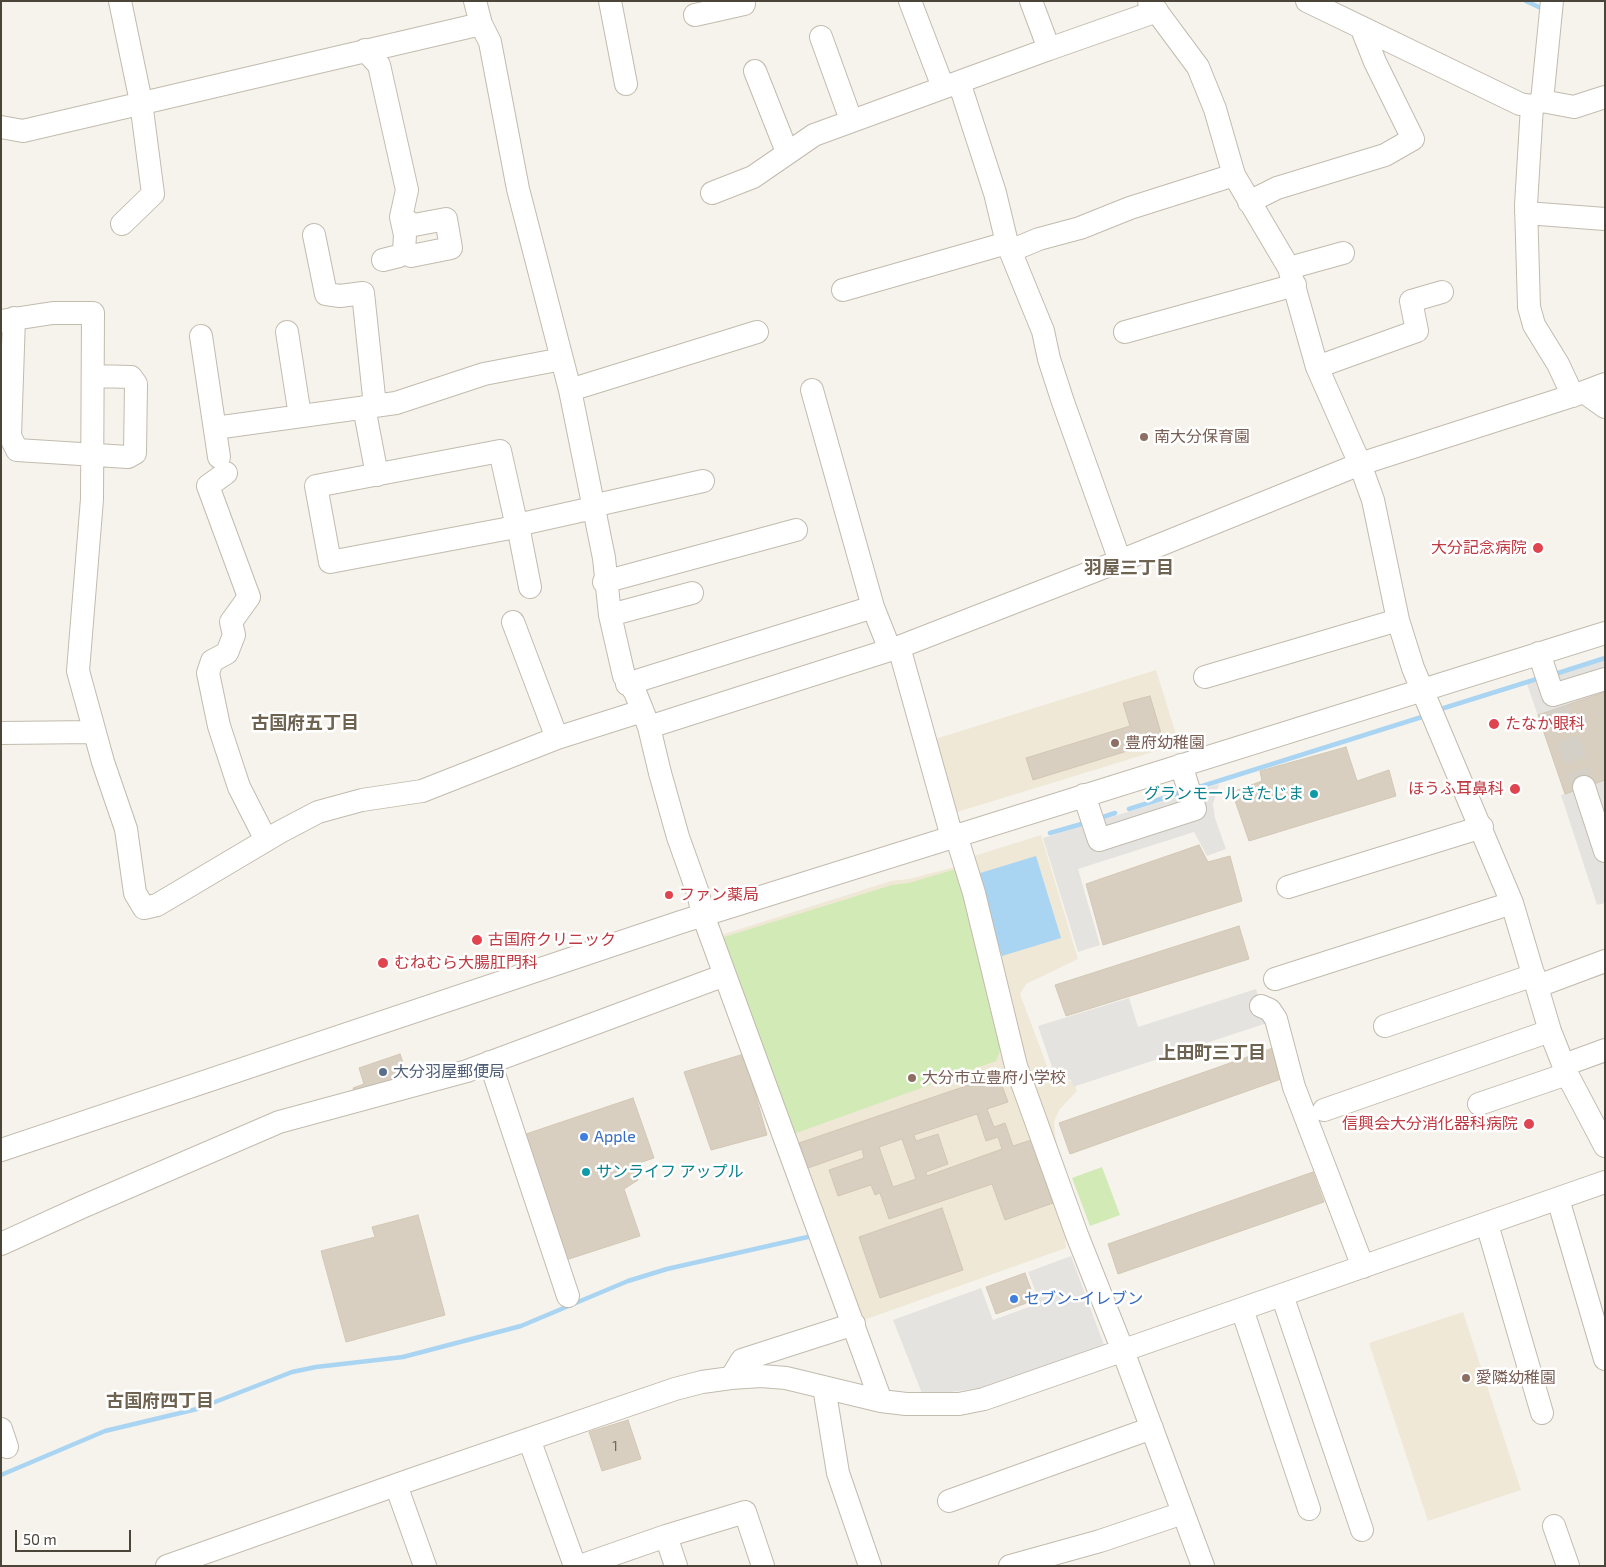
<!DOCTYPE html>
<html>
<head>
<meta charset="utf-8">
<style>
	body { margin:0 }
	#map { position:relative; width:1606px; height:1567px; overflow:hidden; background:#f6f3ec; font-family:"Exo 2",sans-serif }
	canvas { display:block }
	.frame { position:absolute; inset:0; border:2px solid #4b4439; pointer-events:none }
	.scale { position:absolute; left:15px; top:1530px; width:116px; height:22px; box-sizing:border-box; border:2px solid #4b4439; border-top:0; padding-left:6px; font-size:15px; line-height:18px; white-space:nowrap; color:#4b4439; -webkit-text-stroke:4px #fff; paint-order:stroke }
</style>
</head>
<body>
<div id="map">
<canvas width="1606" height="1567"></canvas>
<div class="frame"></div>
<div class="scale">50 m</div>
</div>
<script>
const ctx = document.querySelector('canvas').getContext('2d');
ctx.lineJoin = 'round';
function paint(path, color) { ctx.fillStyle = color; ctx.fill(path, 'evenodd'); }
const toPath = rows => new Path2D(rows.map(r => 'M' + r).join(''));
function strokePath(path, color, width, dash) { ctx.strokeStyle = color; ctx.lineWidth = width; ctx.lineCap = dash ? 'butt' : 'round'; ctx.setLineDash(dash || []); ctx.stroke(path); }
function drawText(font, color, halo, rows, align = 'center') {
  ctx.font = font + ' "Exo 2","Noto Sans JP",sans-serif'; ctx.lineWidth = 5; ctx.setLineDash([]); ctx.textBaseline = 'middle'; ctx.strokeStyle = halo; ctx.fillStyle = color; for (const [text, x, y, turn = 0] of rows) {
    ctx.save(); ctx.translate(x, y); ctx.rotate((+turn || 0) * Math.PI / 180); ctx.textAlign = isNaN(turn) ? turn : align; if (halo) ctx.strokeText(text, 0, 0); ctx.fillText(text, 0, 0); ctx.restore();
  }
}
const education = toPath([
	[1156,670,1179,744,954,813,932,740],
	[1041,835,1078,959,1026,984,1020,994,1047,1066,1053,1075,1062,1080,1074,1082,1077,1091,1059,1110,1054,1122,1055,1134,1058,1150,1088,1231,1065,1240,1066,1248,861,1321,824,1213,803,1184,718,936,891,881,909,879,959,866,971,857],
	[1463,1312,1521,1490,1428,1521,1369,1343]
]);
const green = toPath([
	[956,869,1004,1041,996,1061,788,1136,721,938,892,885,909,883],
	[1102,1167,1120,1215,1090,1226,1072,1178]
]);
const parking = toPath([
	[1605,659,1605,692,1574,703,1601,781,1605,780,1605,903,1597,905,1561,795,1565,794,1527,684],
	[1219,784,1213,804,1215,818,1226,849,1207,856,1194,832,1078,869,1100,945,1078,952,1043,838],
	[1256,989,1267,1023,1073,1087,1071,1080,1054,1073,1038,1026,1129,998,1138,1027],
	[1071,1256,1104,1345,986,1387,923,1396,893,1320,981,1288,993,1320,1040,1303,1028,1272]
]);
const water = toPath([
	[1036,856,1061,938,1002,956,977,874]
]);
const stream = toPath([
	[1526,1,1545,10],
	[1555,674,1605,658],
	[1444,708,1540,678],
	[1196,788,1425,716],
	[1129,809,1183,792],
	[1100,818,1115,813],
	[1050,833,1085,823],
	[1,1475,105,1431,197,1409,292,1372,316,1367,403,1357,521,1326,628,1281,667,1269,812,1236]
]);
const building = toPath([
	[1605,692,1605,780,1565,794,1538,715,1605,692],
	[1150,696,1163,740,1033,780,1026,758,1130,726,1123,703,1150,696],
	[1346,747,1357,781,1389,770,1396,796,1249,841,1232,792,1262,781,1260,771,1346,747],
	[1199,845,1208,862,1230,856,1242,901,1103,945,1086,884,1199,845],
	[1239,926,1249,959,1066,1016,1055,985,1239,926],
	[1273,1048,1284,1078,1070,1154,1059,1123,1273,1048],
	[400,1054,409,1080,356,1097,353,1088,364,1084,359,1068,400,1054],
	[744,1054,767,1135,711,1150,684,1072,744,1054],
	[998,1075,1008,1102,987,1109,994,1127,1005,1123,1013,1146,1031,1140,1053,1203,1005,1220,992,1184,889,1219,880,1193,875,1195,871,1185,838,1196,829,1170,864,1158,862,1149,808,1168,799,1143,998,1075],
	[977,1114,986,1141,998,1137,1002,1149,927,1176,926,1172,948,1164,938,1134,916,1141,914,1135,977,1114],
	[902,1139,916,1179,893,1187,879,1147,902,1139],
	[633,1098,654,1158,633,1165,638,1180,624,1189,640,1236,566,1260,523,1135,633,1098],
	[1313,1172,1324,1202,1118,1274,1108,1244,1313,1172],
	[942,1208,963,1270,880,1298,859,1237,942,1208],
	[418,1215,445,1315,346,1342,321,1251,375,1237,372,1227,418,1215],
	[1025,1273,1035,1300,996,1314,986,1287,1025,1273],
	[628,1420,641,1459,602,1471,589,1432,628,1420]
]);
const minorTunnel = toPath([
	[1558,708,1584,787]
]);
const minor = toPath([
	[120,1,141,102,153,194,122,224],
	[475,1,481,24,490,42,518,189,570,390,604,558,610,615,624,676,635,692,649,727,660,773,678,837,698,893,703,915,881,1401],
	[610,1,626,84],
	[910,1,943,87],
	[1031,1,1049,49,1157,11],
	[1149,1,1198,67,1215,109,1234,175,1289,268,1317,367,1360,464,1373,500,1398,620,1413,668,1512,903,1550,1031,1567,1074,1605,1146],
	[1307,1,1520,104,1532,106,1542,101,1552,1],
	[695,15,744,4],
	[821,37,851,120],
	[365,50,379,65,407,190,401,217,405,235,404,251,411,256,451,248,446,219,414,225,401,217],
	[755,71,787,152],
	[959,82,995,193,1007,243,1043,331,1049,359,1063,402,1120,561],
	[1542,101,1574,107,1605,97],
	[1532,106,1526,205,1529,307,1534,325,1558,364,1573,396],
	[1,127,23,131,481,24],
	[712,193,753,177,814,135,1049,49],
	[1249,202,1277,188,1385,155,1413,139,1375,62,1362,29],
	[1526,213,1605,219],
	[314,235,326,294,340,296,363,293,375,406],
	[1010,251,1039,239,1080,228,1130,208,1234,175],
	[383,260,399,256,404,251],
	[1289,268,1343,253],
	[843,290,1007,243],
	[14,318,10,436,17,450,128,457,135,453,136,384,131,377,94,376],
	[1,321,53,313,93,313,92,499,78,671,103,762,126,829,135,893,144,908,157,905,280,832,318,812,362,800,422,791,557,738,642,711],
	[287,332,300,416],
	[1125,332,1295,285],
	[201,336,219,457],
	[1317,367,1417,331,1411,301,1442,292],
	[570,390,757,332],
	[812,390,873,607,890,650],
	[1584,392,1605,384],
	[364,407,377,475],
	[215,428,396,403,484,374,562,359],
	[226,473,208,486,249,597,231,622,234,635,227,653,212,661,208,673,219,726,239,787,266,840],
	[592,506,703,481],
	[604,582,796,530],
	[530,587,520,536,517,525,515,518,500,451,316,486,330,562,505,529,517,525,593,508],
	[610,615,692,593],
	[513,622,557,738],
	[899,647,952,837],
	[1539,653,1553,695,1605,679],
	[1205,677,1398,620],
	[627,684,873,607],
	[649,727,899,647,1120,561,1360,464,1584,392,1605,407],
	[1,733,94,732],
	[1584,787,1605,851],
	[1084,795,1099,840,1195,809,1181,765],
	[956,835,974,893,1016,1066,1077,1235,1123,1351,1203,1566],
	[1288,887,1482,827],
	[1275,979,1512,903],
	[1538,986,1605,961],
	[1261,1006,1270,1010,1276,1019,1294,1087,1363,1267],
	[1385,1026,1534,975],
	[490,1062,568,1296],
	[1564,1065,1605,1050],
	[1479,1104,1567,1074],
	[1324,1110,1550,1031],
	[1,1150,681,922,1605,633],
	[1558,1199,1605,1359],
	[1487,1224,1542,1413],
	[1,1244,82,1207,279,1122,467,1071,725,975],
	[1282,1295,1362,1530],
	[1242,1309,1309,1509],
	[731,1378,742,1360,854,1324],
	[824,1387,838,1473,870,1566],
	[1,1429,7,1447],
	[529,1439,575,1566],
	[396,1485,425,1566],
	[949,1501,1152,1428],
	[1554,1526,1568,1566],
	[666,1536,745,1512,763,1566],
	[167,1566,410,1480,675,1389,702,1382,731,1378,761,1376,786,1378,881,1401,906,1404,959,1404,984,1399,1605,1182],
	[580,1566,666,1536,676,1566],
	[1010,1566,1100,1541,1183,1513]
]);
const markers = [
	[1144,437,5,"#8d6e63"],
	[1538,548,6,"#e0444e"],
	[1494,724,6,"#e0444e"],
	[1115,743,5,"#8d6e63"],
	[1515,789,6,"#e0444e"],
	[1314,794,5,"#0f9aa8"],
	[669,895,5,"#e0444e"],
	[477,940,6,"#e0444e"],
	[383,963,6,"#e0444e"],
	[383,1072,5,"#5c6f8a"],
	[912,1078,5,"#8d6e63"],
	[1529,1124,6,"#e0444e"],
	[584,1137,5,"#3f7fe0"],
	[586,1172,5,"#0f9aa8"],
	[1014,1299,5,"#3f7fe0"],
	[1466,1378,5,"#8d6e63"]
];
const numberNames = [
	["1",615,1446]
];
const educationNames = [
	["南大分保育園",1154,437],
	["豊府幼稚園",1125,743],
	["大分市立豊府小学校",922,1078],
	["愛隣幼稚園",1476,1378]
];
const healthNames = [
	["大分記念病院",1527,548,"right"],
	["たなか眼科",1505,724],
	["ほうふ耳鼻科",1504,789,"right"],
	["ファン薬局",679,895],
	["古国府クリニック",488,940],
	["むねむら大腸肛門科",394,963],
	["信興会大分消化器科病院",1518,1124,"right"]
];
const cultureNames = [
	["グランモールきたじま",1304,794],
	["サンライフ アップル",596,1172,"left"]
];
const serviceNames = [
	["大分羽屋郵便局",393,1072]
];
const shopNames = [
	["Apple",594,1137],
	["セブン-イレブン",1024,1299]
];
const neighbourhoodNames = [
	["羽屋三丁目",1129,568],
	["古国府五丁目",305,723],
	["上田町三丁目",1212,1053],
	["古国府四丁目",160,1401]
];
paint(education, '#efe8d6');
paint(green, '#d2eab5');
paint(parking, '#e5e3e0');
paint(water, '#a9d4f2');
strokePath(stream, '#a9d4f2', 4.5);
paint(building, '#d8cfc1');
strokePath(building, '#d3c7b4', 1);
strokePath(minorTunnel, '#d4d0c8', 22, [22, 11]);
strokePath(minor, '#c2bbae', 24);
strokePath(minor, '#fff', 22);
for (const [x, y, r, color] of markers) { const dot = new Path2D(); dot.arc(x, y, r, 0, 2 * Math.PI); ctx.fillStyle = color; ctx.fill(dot); strokePath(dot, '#fff', 2); }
drawText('14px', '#6e675b', null, numberNames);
drawText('16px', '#785e54', '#fff', educationNames, 'left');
drawText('16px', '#be3a42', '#fff', healthNames, 'left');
drawText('16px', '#0d838f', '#fff', cultureNames, 'right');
drawText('16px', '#4e5e75', '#fff', serviceNames, 'left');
drawText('16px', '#366cbe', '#fff', shopNames, 'left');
drawText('bold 18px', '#6e6250', '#fff', neighbourhoodNames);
</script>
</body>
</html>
